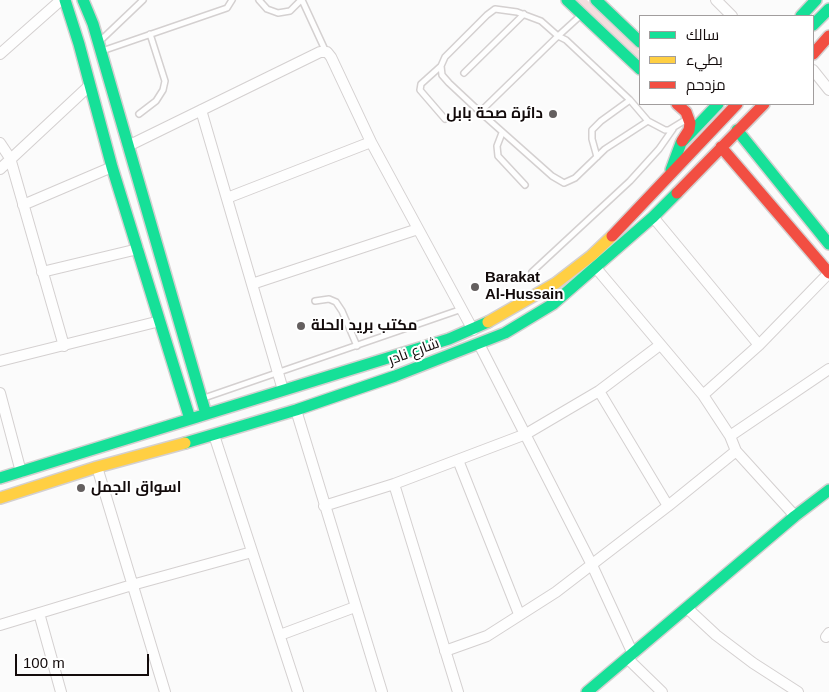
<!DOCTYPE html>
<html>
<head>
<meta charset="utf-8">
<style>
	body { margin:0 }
	#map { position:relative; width:829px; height:692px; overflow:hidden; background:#fbfbfb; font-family:Arial,Cairo,sans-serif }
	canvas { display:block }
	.legend { position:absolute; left:639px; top:15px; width:175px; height:90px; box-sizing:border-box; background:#fff; border:1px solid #a19d9d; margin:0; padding:6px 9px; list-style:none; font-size:15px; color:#130b0b }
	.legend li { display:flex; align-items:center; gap:10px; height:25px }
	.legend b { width:25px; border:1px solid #a19d9d }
	.scale { position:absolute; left:15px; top:654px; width:134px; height:22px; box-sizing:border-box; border:2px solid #130b0b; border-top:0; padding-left:6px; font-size:15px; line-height:18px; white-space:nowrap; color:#130b0b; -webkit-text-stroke:4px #fff; paint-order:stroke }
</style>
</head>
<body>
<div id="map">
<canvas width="829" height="692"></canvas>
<ul class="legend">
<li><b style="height:6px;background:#16e098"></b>سالك</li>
<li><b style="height:6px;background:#ffcf43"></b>بطيء</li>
<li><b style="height:6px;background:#f24e42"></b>مزدحم</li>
</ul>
<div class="scale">100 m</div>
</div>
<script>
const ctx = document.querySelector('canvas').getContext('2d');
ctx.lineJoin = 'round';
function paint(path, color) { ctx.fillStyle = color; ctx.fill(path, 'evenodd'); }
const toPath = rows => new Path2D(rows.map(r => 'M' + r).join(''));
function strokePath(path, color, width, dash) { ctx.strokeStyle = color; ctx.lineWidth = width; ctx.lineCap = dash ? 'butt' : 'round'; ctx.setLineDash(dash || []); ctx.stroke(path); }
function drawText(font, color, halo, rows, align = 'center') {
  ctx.font = font + ' Arial,Cairo,sans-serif'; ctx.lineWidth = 4; ctx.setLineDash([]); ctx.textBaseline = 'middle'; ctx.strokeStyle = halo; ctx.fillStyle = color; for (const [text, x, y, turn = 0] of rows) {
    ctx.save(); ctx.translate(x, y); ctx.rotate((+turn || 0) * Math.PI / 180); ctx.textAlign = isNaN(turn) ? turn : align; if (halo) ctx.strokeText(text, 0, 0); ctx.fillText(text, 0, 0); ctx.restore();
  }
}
const green = toPath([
	[573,0,587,0,640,51,640,65]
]);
const lane = toPath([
	[259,0,267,9,278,13,290,11,301,0],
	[302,0,326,52],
	[100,41,143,0],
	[102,51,227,8,232,0],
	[441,66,421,84,420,90,445,119],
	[464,73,524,14],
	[480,112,449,83,442,75,441,66,445,57,487,15,495,9,517,12,541,21,558,36,580,16],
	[139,114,156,101,163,90,165,81,150,34],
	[648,121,605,149,575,178,564,183,552,176,480,112,558,36,566,40,630,100,648,121,665,130,669,130,687,119],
	[502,133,497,146,498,156,525,185],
	[597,157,592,139,592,130,601,121,630,100],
	[532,272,630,181,659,149,673,129],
	[315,301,329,299,336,302,342,311,357,346],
	[204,398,462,309]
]);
const street = toPath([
	[716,0,732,16],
	[0,54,61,0],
	[813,70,829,90],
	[201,110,283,390],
	[0,143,10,158,64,346],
	[128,146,320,52,327,52,331,57,371,142,473,330],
	[0,169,89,86],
	[227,198,371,142],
	[23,205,112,167],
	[653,217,759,345],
	[596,268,703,395,730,436,736,451,795,516],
	[42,272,138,249],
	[252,284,418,229],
	[479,344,592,565,633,654],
	[0,361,160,321],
	[599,391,668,506],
	[0,393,21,472],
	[703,395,759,345,829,273],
	[296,410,382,692],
	[214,435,298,692],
	[730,436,829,369],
	[458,460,519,614],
	[97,467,165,692],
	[394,484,458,692],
	[324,506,394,484,526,434,599,391,660,345],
	[687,608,716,635,753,663,798,692],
	[39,613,61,692],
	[0,625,132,585,252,552],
	[280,635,355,607],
	[826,637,829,633],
	[445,651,487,636,556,592,668,506,736,451],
	[627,658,662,692]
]);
const fast = toPath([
	[65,0,79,44,112,167,190,419],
	[83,0,93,24,206,414],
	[567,0,640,69],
	[596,0,640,42],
	[801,16,816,0],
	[813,25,829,9],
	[737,130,829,244],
	[671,170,681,143,718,104],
	[185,443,296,410,395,376,505,333,553,304,653,217,677,193],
	[0,478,449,339,488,322],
	[587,692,795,516,829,490]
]);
const slow = toPath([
	[488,322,556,283,591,256,612,236],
	[0,498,97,467,185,443]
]);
const jam = toPath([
	[813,54,829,36],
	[677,104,686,112,690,123,689,130,682,141],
	[721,147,829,273],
	[677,193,764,104],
	[612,236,737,104]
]);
const markers = [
	[553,114,5,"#645f5f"],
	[475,287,5,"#645f5f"],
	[301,326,5,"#645f5f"],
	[81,488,5,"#645f5f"]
];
const poiNames = [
	["دائرة صحة بابل",543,114,"right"],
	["Barakat",485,278],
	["Al-Hussain",485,295],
	["مكتب بريد الحلة",311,326],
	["اسواق الجمل",91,488]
];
const streetNames = [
	["شارع نادر",414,352,-20]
];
paint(green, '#f4dede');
strokePath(lane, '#d4d0d0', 8);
strokePath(street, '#d4d0d0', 12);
strokePath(fast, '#d4d0d0', 14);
strokePath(slow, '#d4d0d0', 14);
strokePath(jam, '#d4d0d0', 14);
strokePath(lane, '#fefefe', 5);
strokePath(street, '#fefefe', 10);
strokePath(fast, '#16e098', 11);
strokePath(slow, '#ffcf43', 11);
strokePath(jam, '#f24e42', 11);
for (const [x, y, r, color] of markers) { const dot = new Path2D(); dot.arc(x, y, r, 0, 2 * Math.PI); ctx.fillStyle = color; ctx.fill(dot); strokePath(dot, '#fff', 2); }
drawText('bold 15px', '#130b0b', '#fff', poiNames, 'left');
drawText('15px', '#130b0b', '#fff', streetNames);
</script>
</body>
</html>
